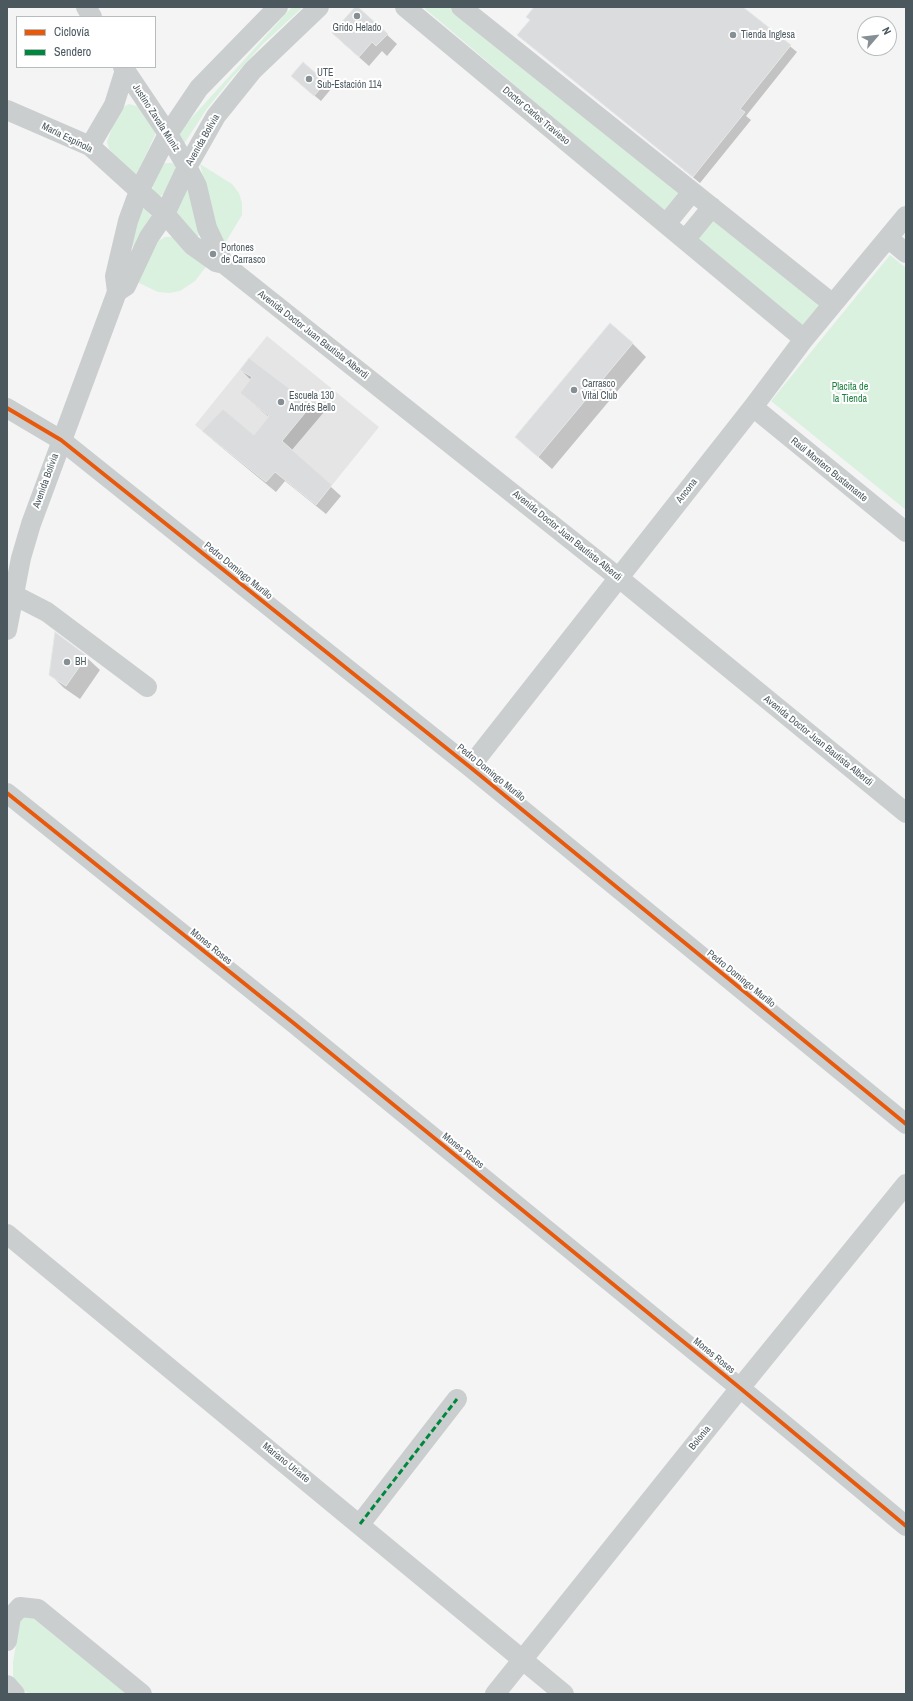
<!DOCTYPE html>
<html>
<head>
<meta charset="utf-8">
<style>
	body { margin:0 }
	#map { position:relative; width:913px; height:1701px; overflow:hidden; background:#f4f4f4; font-family:"Archivo Narrow",sans-serif }
	canvas { display:block }
	.frame { position:absolute; inset:0; border:8px solid #4b595f; pointer-events:none }
	.legend { position:absolute; left:16px; top:16px; width:140px; height:52px; box-sizing:border-box; background:#fff; border:1px solid #b7bdbf; margin:0; padding:5px 7px; list-style:none; font-size:12px; color:#4b595f }
	.legend li { display:flex; align-items:center; gap:8px; height:20px }
	.legend b { width:20px; border:1px solid #b7bdbf }
	.north { position:absolute; left:857px; top:16px; width:40px; height:40px; box-sizing:border-box; background:#fff; border:1px solid #b7bdbf; border-radius:50%; rotate:62deg; font-size:11px; font-weight:700; line-height:16px; text-align:center; color:#4b595f }
	.north::after { content:''; display:block; margin:auto; width:14px; height:18px; background:#868f93; clip-path:polygon(50% 0,100% 100%,50% 72%,0 100%) }
</style>
</head>
<body>
<div id="map">
<canvas width="913" height="1701"></canvas>
<div class="frame"></div>
<ul class="legend">
<li><b style="height:5px;background:#e8590c"></b>Ciclovía</li>
<li><b style="height:5px;background:#00873e"></b>Sendero</li>
</ul>
<div class="north">N</div>
</div>
<script>
const ctx = document.querySelector('canvas').getContext('2d');
ctx.lineJoin = 'round';
function paint(path, color) { ctx.fillStyle = color; ctx.fill(path, 'evenodd'); }
const toPath = rows => new Path2D(rows.map(r => 'M' + r).join(''));
function strokePath(path, color, width, dash) { ctx.strokeStyle = color; ctx.lineWidth = width; ctx.lineCap = dash ? 'butt' : 'round'; ctx.setLineDash(dash || []); ctx.stroke(path); }
function drawText(font, color, halo, rows, align = 'center') {
  ctx.font = font + ' "Archivo Narrow",sans-serif'; ctx.lineWidth = 4; ctx.setLineDash([]); ctx.textBaseline = 'middle'; ctx.strokeStyle = halo; ctx.fillStyle = color; for (const [text, x, y, turn = 0] of rows) {
    ctx.save(); ctx.translate(x, y); ctx.rotate((+turn || 0) * Math.PI / 180); ctx.textAlign = isNaN(turn) ? turn : align; if (halo) ctx.strokeText(text, 0, 0); ctx.fillText(text, 0, 0); ctx.restore();
  }
}
const education = toPath([
	[267,336,379,427,316,505,275,472,266,482,195,425]
]);
const green = toPath([
	[292,7,303,7,263,44,231,79,206,110,184,144,178,135,187,123],
	[423,7,450,7,683,190,668,210,662,210],
	[129,104,140,107,156,133,137,174,133,174,124,166,109,149,107,142,118,110],
	[166,163,172,163,175,165,175,171,164,194,160,196,153,191,152,185,161,165],
	[200,164,232,184,239,193,242,203,242,215,224,245,217,238],
	[185,187,190,188,199,235,197,238,173,213],
	[143,209,145,209,152,217,134,248,132,246,140,212],
	[714,215,822,302,806,324,802,326,697,239],
	[165,237,173,237,208,264,195,281,180,291,169,293,158,292,137,282,158,241],
	[890,255,906,268,906,510,771,401],
	[29,1613,134,1694,34,1694,26,1692,20,1688,13,1678,13,1662,21,1616]
]);
const shadow = toPath([
	[357,7,397,44,387,56,382,51,369,66,343,43],
	[535,7,742,7,797,52,746,116,751,120,700,183,519,35,531,20],
	[325,82,331,89,321,101,299,83],
	[632,343,646,357,552,469,516,437],
	[241,370,314,402,324,412,291,451,341,496,326,514,285,481,276,492,214,441,204,431,254,437,270,418,241,393,251,380],
	[55,634,86,657,100,670,80,699,64,688,50,674]
]);
const building = toPath([
	[355,7,358,7,388,34,376,46,372,42,359,57,332,33,355,7],
	[534,7,743,7,791,45,740,109,745,112,693,177,517,35,530,20,526,17,534,7],
	[303,62,326,82,314,96,291,76,303,62],
	[610,323,633,343,538,457,515,437,610,323],
	[249,358,298,395,302,391,314,402,282,441,332,485,316,505,275,472,266,482,202,431,223,409,254,435,269,416,240,393,252,377,240,370,249,358],
	[55,632,87,656,66,686,49,675,55,632]
]);
const minor = toPath([
	[86,7,92,17],
	[405,7,804,339],
	[461,7,833,304],
	[123,67,168,134,187,167,197,186,207,228,224,264,619,578,906,813],
	[7,110,90,146,165,214,192,245,216,262,224,264],
	[90,146,114,105,125,70],
	[666,224,692,192],
	[888,238,906,253],
	[685,240,712,207],
	[117,292,126,286,149,237,165,214,187,167,216,116,253,70,319,7],
	[753,407,906,532],
	[7,408,61,440,470,767,906,1124],
	[14,595,47,612,147,687],
	[7,630,21,558,31,524,117,292,115,276,128,221,139,191,168,134,199,88,278,7],
	[470,767,753,407,804,339,906,216],
	[7,793,296,1025,740,1388,906,1526],
	[7,1234,564,1694],
	[360,1524,457,1399],
	[7,1641,11,1617,20,1607,38,1609,142,1694],
	[7,1685,15,1694],
	[495,1694,740,1388,906,1184]
]);
const quiet = toPath([
	[360,1524,457,1399]
]);
const cycleway = toPath([
	[7,408,61,440,470,767,906,1124],
	[7,793,296,1025,740,1388,906,1526]
]);
const markers = [
	[357,16,4,"#868f93"],
	[733,35,4,"#868f93"],
	[309,79,4,"#868f93"],
	[213,254,4,"#868f93"],
	[574,390,4,"#868f93"],
	[281,402,4,"#868f93"],
	[67,662,4,"#868f93"]
];
const poiNames = [
	["Grido Helado",357,28,"center"],
	["Tienda Inglesa",741,35],
	["UTE",317,73],
	["Sub-Estación 114",317,85],
	["Portones",221,248],
	["de Carrasco",221,260],
	["Carrasco",582,384],
	["Vital Club",582,396],
	["Escuela 130",289,396],
	["Andrés Bello",289,408],
	["BH",75,662]
];
const streetNames = [
	["Doctor Carlos Travieso",536,116,40],
	["Justino Zavala Muniz",156,118,57],
	["María Espínola",67,138,26],
	["Avenida Bolivia",203,140,-60],
	["Avenida Doctor Juan Bautista Alberdi",313,335,38],
	["Raúl Montero Bustamante",829,470,39],
	["Avenida Bolivia",46,481,-70],
	["Ancona",687,491,-52],
	["Avenida Doctor Juan Bautista Alberdi",567,536,39],
	["Pedro Domingo Murillo",238,571,39],
	["Avenida Doctor Juan Bautista Alberdi",818,741,39],
	["Pedro Domingo Murillo",491,773,39],
	["Mones Roses",211,947,39],
	["Pedro Domingo Murillo",741,979,39],
	["Mones Roses",463,1151,39],
	["Mones Roses",714,1356,39],
	["Bolonia",700,1438,-51],
	["Mariano Uriarte",286,1463,39]
];
const parkNames = [
	["Placita de",850,387],
	["la Tienda",850,399]
];
paint(education, '#e6e5e5');
paint(green, '#daf1e0');
paint(shadow, '#0003');
paint(building, '#dbdcdd');
strokePath(building, '#e5e6e6', 1);
strokePath(minor, '#cbcecf', 20);
strokePath(quiet, '#00873e', 3, [6, 3]);
strokePath(cycleway, '#e8590c', 4);
for (const [x, y, r, color] of markers) { const dot = new Path2D(); dot.arc(x, y, r, 0, 2 * Math.PI); ctx.fillStyle = color; ctx.fill(dot); strokePath(dot, '#fff', 1.5); }
drawText('10px', '#4b595f', '#fff', poiNames, 'left');
drawText('10px', '#4b595f', '#fff', streetNames);
drawText('10px', '#1d8040', '#fff', parkNames);
</script>
</body>
</html>
